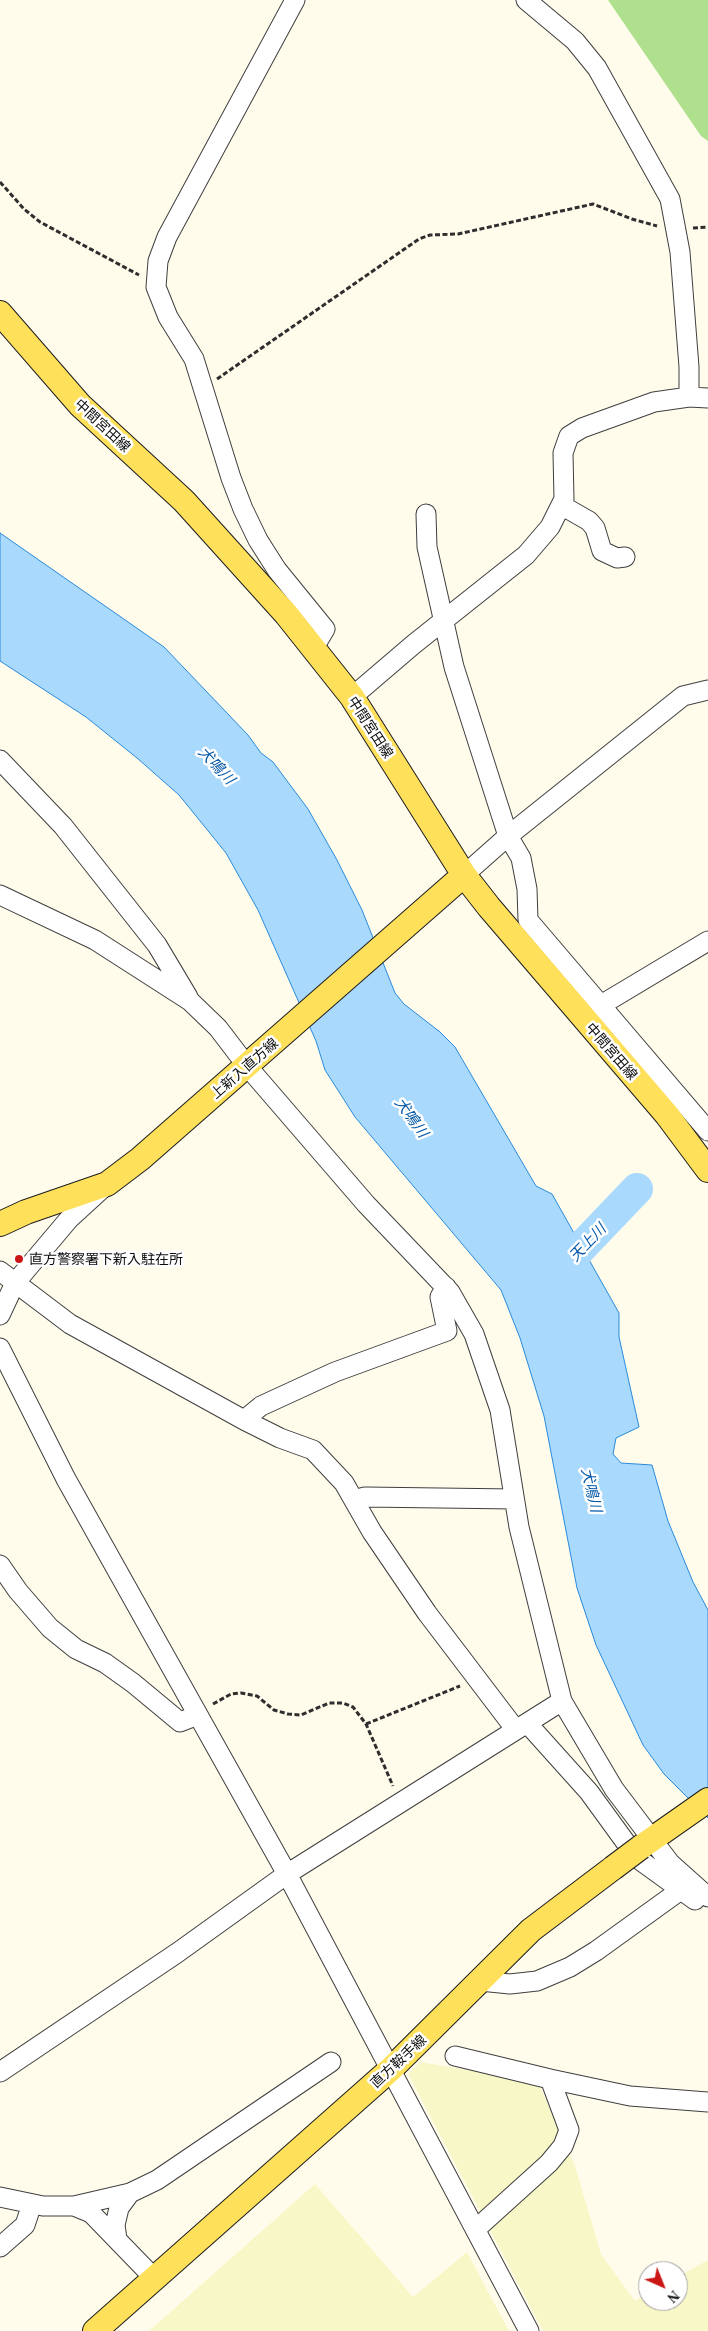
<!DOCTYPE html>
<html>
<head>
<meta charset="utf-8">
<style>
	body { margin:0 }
	#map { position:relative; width:708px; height:2331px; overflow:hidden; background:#fffceb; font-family:Georgia,serif }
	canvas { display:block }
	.north { position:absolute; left:638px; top:2261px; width:50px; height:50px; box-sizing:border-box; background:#fff; border:1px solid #9e9e9e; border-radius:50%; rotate:136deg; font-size:14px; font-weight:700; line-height:20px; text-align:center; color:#0c0c0c }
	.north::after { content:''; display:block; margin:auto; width:18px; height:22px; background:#ca1716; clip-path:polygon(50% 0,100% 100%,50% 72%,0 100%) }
</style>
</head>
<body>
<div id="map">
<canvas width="708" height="2331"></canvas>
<div class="north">N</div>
</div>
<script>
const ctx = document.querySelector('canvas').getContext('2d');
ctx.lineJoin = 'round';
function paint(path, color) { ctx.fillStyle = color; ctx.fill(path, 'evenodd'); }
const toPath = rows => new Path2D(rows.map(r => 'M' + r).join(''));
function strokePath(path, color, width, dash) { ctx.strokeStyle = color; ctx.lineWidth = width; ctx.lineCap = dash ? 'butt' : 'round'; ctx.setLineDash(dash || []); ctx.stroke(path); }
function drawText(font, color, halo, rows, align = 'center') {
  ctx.font = font + ' Georgia,"Noto Sans JP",serif'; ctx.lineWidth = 5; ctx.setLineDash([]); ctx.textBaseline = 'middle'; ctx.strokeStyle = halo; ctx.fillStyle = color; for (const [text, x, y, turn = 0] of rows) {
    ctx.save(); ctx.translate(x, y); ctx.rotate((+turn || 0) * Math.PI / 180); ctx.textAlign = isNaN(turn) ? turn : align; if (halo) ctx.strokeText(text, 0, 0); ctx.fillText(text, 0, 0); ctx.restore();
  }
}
const farmland = toPath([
	[420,2062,538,2082,575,2166,601,2254,635,2301,648,2293,648,2301,678,2301,678,2277,708,2260,708,2331,543,2331,408,2074],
	[315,2184,413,2297,467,2252,509,2331,149,2331]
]);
const forest = toPath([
	[608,0,708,0,708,141,701,136]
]);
const water = toPath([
	[0,533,164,647,248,735,261,753,273,762,308,809,337,860,362,910,395,993,404,1004,440,1032,455,1047,536,1186,552,1194,619,1313,619,1337,639,1427,616,1438,613,1454,621,1463,652,1465,668,1521,693,1582,708,1610,708,1818,664,1774,643,1745,596,1645,577,1588,544,1416,520,1338,501,1290,355,1117,325,1070,316,1041,258,910,226,853,179,795,137,758,86,717,0,661,0,533]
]);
const river = toPath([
	[551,1279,637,1189]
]);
const path = toPath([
	[0,182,24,209,40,222,139,275],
	[693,228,708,227],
	[217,379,419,239,430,235,458,234,593,204,632,219,657,226],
	[213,1704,231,1694,241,1693,257,1696,274,1710,288,1714,301,1715,329,1703,343,1703,353,1707,366,1724,393,1786],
	[366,1724,460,1686]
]);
const minor = toPath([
	[295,0,167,237,158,261,156,287,168,317,194,359,231,478,243,509,258,540,277,570,325,629,313,649],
	[526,0,575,41,597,68,670,199,680,252,689,367,689,397],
	[561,505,589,521,595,528,602,551,617,558,625,557],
	[426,514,427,547,454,667,508,836,521,858,527,889,528,920,708,1131],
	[352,697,414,644,526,555,550,527,564,499,563,453,569,436,582,428,654,402,689,397,708,398],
	[0,760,63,826,157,945,188,997],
	[464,875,508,836,683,696,708,690],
	[0,895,95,940,190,1001,218,1028,247,1066,366,1204,450,1292,474,1334,500,1410,519,1527,562,1701,614,1789,670,1863,708,1897],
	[601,1005,708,941],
	[0,1271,70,1324,244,1420,280,1438,313,1450,344,1483,372,1532,427,1613,516,1730],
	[0,1315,15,1283,69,1219,104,1187],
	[0,1348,66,1479,287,1874,529,2331],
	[244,1420,261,1406,335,1372,447,1331,440,1297,446,1287],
	[354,1500,365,1497,514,1499],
	[0,1565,18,1591,50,1628,76,1649,105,1663,133,1683,180,1722,198,1715],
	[527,1723,589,1792,637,1858,695,1900],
	[480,1981,510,1984,537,1981,570,1967,596,1951,682,1889],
	[455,2056,550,2079],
	[0,2072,177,1953,287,1874,562,1701],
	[0,2197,43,2206,74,2206,91,2213,154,2278],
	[74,2206,130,2193,157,2180,331,2062],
	[476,2229,549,2163,563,2146,569,2130,550,2079,630,2096,708,2102],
	[117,2239,115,2225,119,2208,130,2193],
	[0,2247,25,2225,32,2204]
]);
const major = toPath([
	[0,313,80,405,184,501,286,614,352,697,464,875,489,907,667,1115,708,1170],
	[0,1224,26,1212,107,1184,140,1159,464,875],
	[641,1847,708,1800],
	[95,2331,391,2069,531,1930,613,1868]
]);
const majorBridge = toPath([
	[613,1868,641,1847]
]);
const markers = [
	[19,1259,5,"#ca1716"]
];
const streetNames = [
	["中間宮田線",103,425,43],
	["中間宮田線",371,727,57],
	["中間宮田線",612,1051,49],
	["上新入直方線",244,1068,-41],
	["直方鞍手線",398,2061,-43]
];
const poiNames = [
	["直方警察署下新入駐在所",29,1259]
];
const waterNames = [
	["犬鳴川",217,765,47],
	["犬鳴川",412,1117,54],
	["天上川",587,1242,-46],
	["犬鳴川",592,1490,77]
];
paint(farmland, '#f8f7c8');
paint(forest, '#aee08e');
paint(water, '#a9d9fd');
strokePath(water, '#298adb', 1);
strokePath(river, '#a9d9fd', 32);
strokePath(minor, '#3f3f3f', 21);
strokePath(major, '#1d1d1d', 26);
strokePath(path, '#2e2e2e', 3, [5, 2.5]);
strokePath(minor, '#fff', 19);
strokePath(major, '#ffe05b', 24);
strokePath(majorBridge, '#1d1d1d', 26, []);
strokePath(majorBridge, '#ffe05b', 24);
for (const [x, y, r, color] of markers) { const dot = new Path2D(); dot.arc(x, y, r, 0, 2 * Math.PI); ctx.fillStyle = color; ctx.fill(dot); strokePath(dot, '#fff', 2); }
drawText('14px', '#0c0c0c', '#fff', streetNames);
drawText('14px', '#0c0c0c', '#fff', poiNames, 'left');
drawText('italic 15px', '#095baa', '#fff', waterNames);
</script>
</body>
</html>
